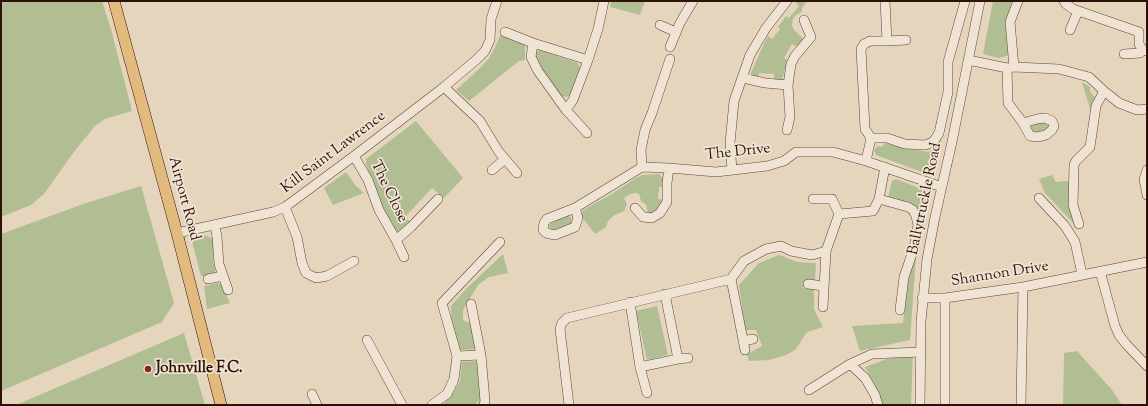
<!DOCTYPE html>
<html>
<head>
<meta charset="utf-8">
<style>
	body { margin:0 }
	#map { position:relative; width:1148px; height:406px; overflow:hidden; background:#e6d5bd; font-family:"Sorts Mill Goudy",serif }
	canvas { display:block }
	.frame { position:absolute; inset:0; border:2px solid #2e1207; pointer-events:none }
</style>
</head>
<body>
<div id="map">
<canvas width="1148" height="406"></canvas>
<div class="frame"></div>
</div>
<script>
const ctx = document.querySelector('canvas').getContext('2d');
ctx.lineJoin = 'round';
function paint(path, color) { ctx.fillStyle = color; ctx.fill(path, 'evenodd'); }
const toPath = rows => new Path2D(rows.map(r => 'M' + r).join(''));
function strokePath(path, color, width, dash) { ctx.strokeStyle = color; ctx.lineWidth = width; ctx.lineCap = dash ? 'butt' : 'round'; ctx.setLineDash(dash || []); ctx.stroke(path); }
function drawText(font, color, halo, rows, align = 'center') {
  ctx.font = font + ' "Sorts Mill Goudy",serif'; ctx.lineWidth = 3.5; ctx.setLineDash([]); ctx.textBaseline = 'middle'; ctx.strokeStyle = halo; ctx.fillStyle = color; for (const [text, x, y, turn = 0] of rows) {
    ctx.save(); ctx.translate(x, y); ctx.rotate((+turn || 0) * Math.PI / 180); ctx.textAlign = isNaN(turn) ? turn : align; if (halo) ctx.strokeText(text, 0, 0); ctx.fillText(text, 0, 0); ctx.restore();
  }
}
const green = toPath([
	[1,1,102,1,111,29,132,111,105,119,95,126,76,149,44,194,31,205,1,217],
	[611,1,645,1,640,15,610,7],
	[797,1,807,1,802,8,802,12,796,15,793,19,792,26,794,30,806,41,798,47,792,44,784,58,789,61,785,69,782,80,778,82,774,81,774,74,759,73,758,79,753,78,750,75,762,48,768,36,772,39,780,29,778,27,786,16,789,18,799,6,796,3],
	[993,1,1014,1,1010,55,999,58,983,54],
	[500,35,525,44,525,60,519,61,469,101,456,90,480,68,490,57,498,41],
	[539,50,578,63,580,68,571,94,567,97,561,96,536,63,535,54],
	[1082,82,1090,87,1090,91,1096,99,1091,112],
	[416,121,463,178,444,198,432,188,405,217,411,223,399,233,395,231,382,208,366,164,366,159],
	[1046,121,1051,127,1047,132,1034,134,1029,129,1030,125],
	[941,139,935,168,932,172,927,174,876,155,874,150,878,146,882,147,885,143,903,148,929,152,934,148],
	[346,172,356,186,364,193,333,205,324,188],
	[659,174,664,179,664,187,659,187,658,199,663,200,662,203,660,208,651,214,648,213,646,205,641,201,639,194,636,193,630,194,624,198,627,204,624,211,613,216,608,221,606,227,595,234,581,216,583,210,610,195,636,178,642,175],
	[1052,175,1056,182,1066,181,1070,183,1075,225,1045,193,1039,179],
	[896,179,927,191,929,197,923,221,919,212,888,198,892,181],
	[141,186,174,303,162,322,1,391,1,234,86,203],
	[567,215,571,217,572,223,568,227,551,230,549,225,558,219],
	[204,235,213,238,213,259,215,270,215,274,209,276,201,276,192,242,196,238],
	[503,254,508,273,489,277,478,285,463,310,463,320,472,324,476,349,459,350,451,316,451,306,466,289],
	[779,255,798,262,816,263,815,280,804,281,803,288,814,289,814,309,823,327,807,332,795,350,786,355,769,360,749,361,747,354,762,346,756,330,745,330,739,285,759,263],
	[916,256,910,340,860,351,852,326,903,323,908,278],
	[217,283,221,284,230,303,207,309,204,286],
	[657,306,668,355,647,360,636,311],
	[184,333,205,405,16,405],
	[1077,351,1112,390,1122,405,1063,405,1064,353],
	[913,355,911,405,882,405,877,389,865,367,887,359],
	[474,361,479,363,482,399,474,405,443,405,451,396,460,381,462,362]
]);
const minor = toPath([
	[1064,1,1066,4,1073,9,1139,32],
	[660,25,676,32],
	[1070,30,1078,11],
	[505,32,533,43],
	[1139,32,1139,44,1143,50,1147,51],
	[887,41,906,40],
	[670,47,680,23,693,1],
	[1124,54,1140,53,1143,50],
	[968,60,1007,68,1014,67,1010,22,1018,1],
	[1014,67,1059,69,1089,77,1104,91,1119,103,1137,110,1147,109],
	[1007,68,1008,103,1023,123,1037,119,1045,118,1052,121,1054,126,1052,130,1046,135,1037,137,1030,136,1023,123],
	[743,78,765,83,788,85],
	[444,87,480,121,499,152,517,173],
	[566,110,538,71,531,57,533,43,588,60],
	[787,130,790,117,788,85,791,64,795,56,811,37,804,20],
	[587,133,566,110,573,100,588,60,598,29,604,1],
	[871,138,865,129,861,49,864,44,870,41,887,41,885,1],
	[354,156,368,180,379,210,396,240,404,257],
	[866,161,871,138,887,138,905,144,926,145,934,141,939,133,948,92,948,62,965,1],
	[642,167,669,168,716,172,767,166,784,161,796,152,833,152,866,161,942,187],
	[642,167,641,150,645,130,652,113,670,59],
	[492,170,505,159],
	[732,170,730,143,734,101,750,55,766,28,787,1],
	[1147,170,1144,179,1147,195],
	[1039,198,1065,226,1075,242,1082,274],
	[813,199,832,199,839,214],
	[879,199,908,207,913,210,916,216,918,225,914,248,904,277,900,310],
	[285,207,297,237,302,263,306,273,316,278,327,276,354,261],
	[575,208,547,219,544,223,543,230,546,233,555,235,575,227,578,218,575,208,642,167],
	[635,208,643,217,652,218,660,213,667,202,667,183,669,168],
	[1079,224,1073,205,1074,165,1076,161,1090,147,1096,106,1104,91],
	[215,225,217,237,219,264,228,290],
	[177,233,273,212,285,207,354,156,444,87,476,60,485,51,490,40,491,19,497,1],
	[396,240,411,227,438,199],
	[1100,271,1115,326,1119,335,1126,344,1147,366],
	[208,279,223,276],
	[731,279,745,350],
	[808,284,824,286],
	[922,298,945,298,1023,287,1147,262],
	[630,302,640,367,678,359,665,294],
	[471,304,481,355,485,401,484,405],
	[823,307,826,251,839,214,873,211,879,199,885,167],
	[367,340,402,405],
	[743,341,753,339],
	[457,356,481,355],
	[678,359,688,358],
	[850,364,865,378,875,395,878,405],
	[640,367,647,393],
	[809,390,850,364,872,354,920,352],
	[312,394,317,405],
	[432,405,447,394,454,379,457,356,442,303,500,242],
	[569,405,560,329,562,323,567,318,731,279,744,261,766,249,781,246,791,251,812,255,826,251],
	[920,405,921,321,927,259,935,217,952,142,980,1],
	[945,405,945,298],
	[1021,405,1023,287]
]);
const major = toPath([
	[114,1,177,233,221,405]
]);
const markers = [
	[148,369,4,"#8f2418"]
];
const streetNames = [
	["Kill Saint Lawrence",334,153,-37],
	["The Drive",738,153,-6],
	["The Close",388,192,64],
	["Airport Road",183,199,75],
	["Ballytruckle Road",926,199,-78],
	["Shannon Drive",1000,275,-9]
];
const poiNames = [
	["Johnville F.C.",156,369]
];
paint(green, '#b1be94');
strokePath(minor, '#5c4334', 10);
strokePath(major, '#2e1207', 12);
strokePath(minor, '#efe4d4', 9);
strokePath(major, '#e3ba7e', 11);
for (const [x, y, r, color] of markers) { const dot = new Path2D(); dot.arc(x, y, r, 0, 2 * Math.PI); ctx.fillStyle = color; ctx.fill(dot); strokePath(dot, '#efe4d4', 1.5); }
drawText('15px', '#2e1207', '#efe4d4', streetNames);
drawText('bold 15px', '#2e1207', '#efe4d4', poiNames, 'left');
</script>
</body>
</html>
